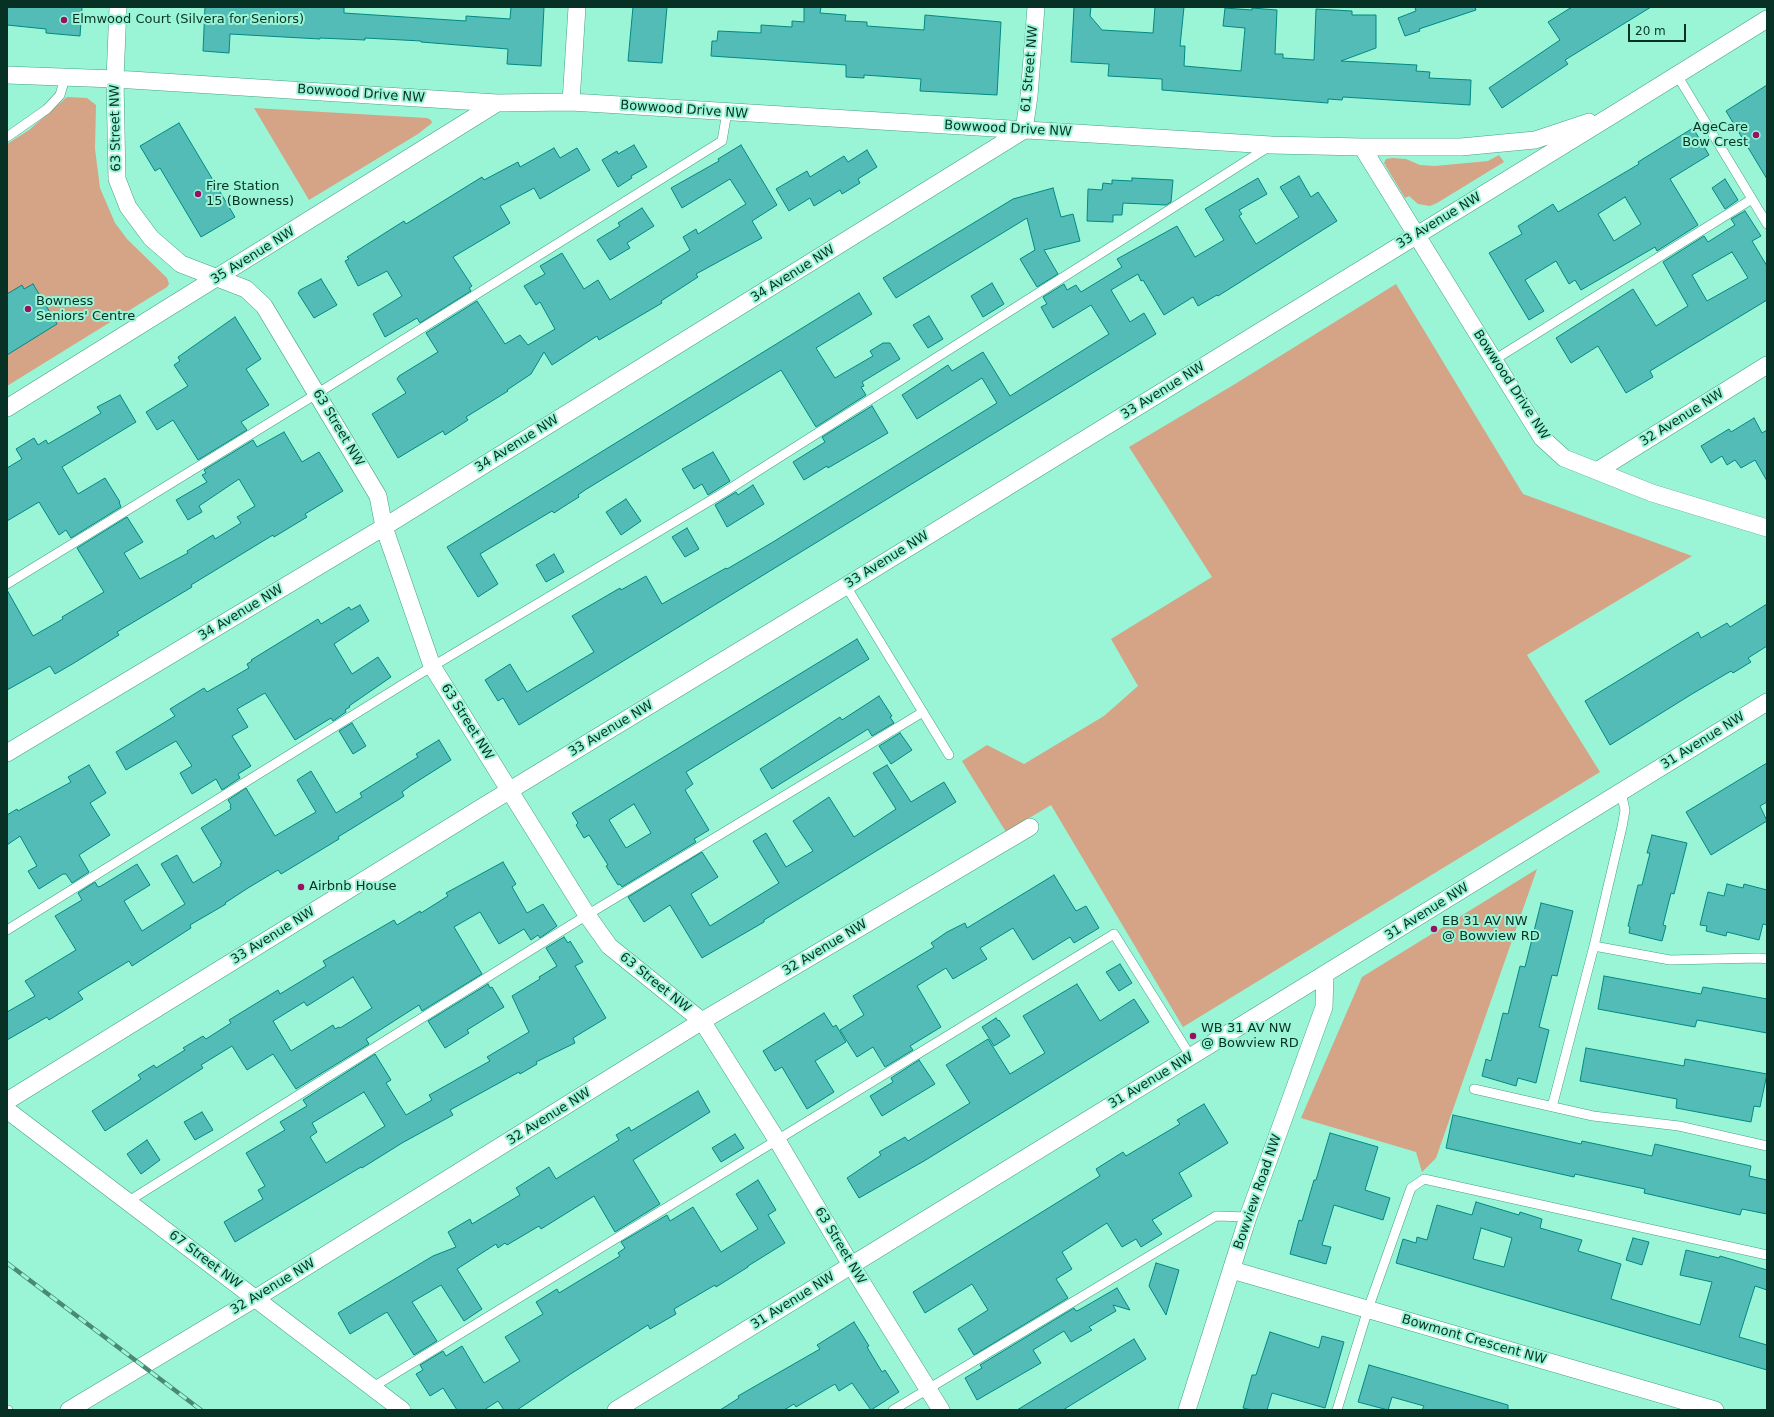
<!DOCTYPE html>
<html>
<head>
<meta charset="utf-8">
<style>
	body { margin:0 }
	#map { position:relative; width:1774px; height:1417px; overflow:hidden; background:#9af5d7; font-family:"DejaVu Sans",sans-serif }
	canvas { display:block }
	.frame { position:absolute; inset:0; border:8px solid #083126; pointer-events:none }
	.scale { position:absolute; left:1628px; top:24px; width:58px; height:18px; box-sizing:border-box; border:2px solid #083126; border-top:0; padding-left:5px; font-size:12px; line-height:14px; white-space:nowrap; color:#083126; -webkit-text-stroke:3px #9af5d7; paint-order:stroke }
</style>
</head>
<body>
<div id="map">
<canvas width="1774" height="1417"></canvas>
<div class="frame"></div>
<div class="scale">20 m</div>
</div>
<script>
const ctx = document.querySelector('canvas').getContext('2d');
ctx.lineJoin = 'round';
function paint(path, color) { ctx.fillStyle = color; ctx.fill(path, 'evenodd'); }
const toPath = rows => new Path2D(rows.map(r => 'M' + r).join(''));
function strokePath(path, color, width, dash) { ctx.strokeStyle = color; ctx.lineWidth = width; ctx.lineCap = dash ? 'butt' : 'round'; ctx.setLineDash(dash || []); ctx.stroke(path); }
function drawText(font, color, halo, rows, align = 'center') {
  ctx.font = font + ' "DejaVu Sans",sans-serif'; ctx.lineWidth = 4; ctx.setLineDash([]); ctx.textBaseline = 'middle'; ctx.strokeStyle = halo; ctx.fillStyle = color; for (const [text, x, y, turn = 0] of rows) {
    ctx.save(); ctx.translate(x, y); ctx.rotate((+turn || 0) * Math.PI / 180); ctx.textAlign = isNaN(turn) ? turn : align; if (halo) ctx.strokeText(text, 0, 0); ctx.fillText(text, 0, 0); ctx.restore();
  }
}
const green = toPath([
	[67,97,87,98,96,105,95,149,100,188,115,223,127,239,167,278,169,284,167,287,7,386,7,144,29,130],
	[254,108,427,118,431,120,432,123,418,134,309,200],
	[1499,155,1504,162,1437,203,1430,206,1418,204,1409,196,1405,198,1384,163,1386,159,1392,158,1406,159,1420,165,1435,166,1488,161],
	[1396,284,1523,494,1692,556,1527,655,1600,772,1183,1027,1051,805,1006,832,962,761,987,745,1024,764,1104,716,1138,686,1111,639,1212,577,1129,447,1235,384],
	[1537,869,1436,1158,1422,1172,1416,1152,1301,1118,1362,977]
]);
const building = toPath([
	[7,7,82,7,80,36,46,33,46,29,7,25,7,7],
	[205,7,344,7,344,13,466,21,466,16,510,19,511,7,544,7,541,66,507,64,508,49,421,42,421,41,365,38,365,40,320,38,320,39,230,34,229,53,203,51,205,7],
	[633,7,667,7,662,63,628,61,633,7],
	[804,7,821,7,820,13,846,15,845,21,867,22,867,26,924,30,925,15,1001,22,997,95,920,91,921,79,864,75,864,78,846,77,846,65,711,56,712,41,717,41,718,31,761,33,761,25,792,27,792,21,804,22,804,7],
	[1074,7,1091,7,1090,16,1102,30,1153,33,1155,7,1184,7,1180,46,1185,46,1184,66,1241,71,1245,28,1223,26,1225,8,1252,10,1252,8,1277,10,1275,54,1283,54,1283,58,1314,60,1316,9,1352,11,1352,15,1376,15,1376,48,1341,61,1417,65,1416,71,1430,72,1429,78,1471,80,1470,105,1343,97,1342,100,1328,99,1328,103,1162,90,1162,79,1108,76,1109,64,1071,62,1074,7],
	[1415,7,1475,7,1476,10,1419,29,1420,31,1405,36,1398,18,1416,11,1415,7],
	[1572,7,1651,7,1565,60,1568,64,1502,108,1489,88,1560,40,1548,22,1572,7],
	[1767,85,1767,179,1726,111,1767,85],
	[179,123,235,217,201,237,160,168,155,171,140,146,179,123],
	[1693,128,1709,155,1670,179,1698,225,1657,251,1655,247,1581,290,1575,280,1569,284,1556,261,1525,280,1544,311,1529,320,1489,253,1522,234,1518,226,1553,204,1558,212,1639,164,1638,162,1693,128],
	[1625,197,1641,224,1614,241,1598,214,1625,197],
	[634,145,647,167,631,176,632,178,618,187,602,160,617,151,618,154,634,145],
	[741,145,777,205,752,221,762,238,696,274,698,277,661,301,662,303,599,340,597,336,552,365,544,352,531,374,507,390,508,391,466,417,468,420,445,435,443,431,398,458,372,414,406,393,397,379,399,376,438,352,426,333,477,301,505,344,520,335,528,345,555,329,540,302,536,305,524,286,545,274,540,266,562,253,584,289,598,280,610,300,690,250,683,237,696,229,698,234,746,204,730,179,682,208,671,188,719,161,718,159,741,145],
	[554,148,560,158,577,148,590,170,540,199,534,188,500,206,510,223,453,257,472,286,469,288,471,291,420,323,417,318,385,337,373,314,402,296,387,271,358,286,345,261,349,259,347,257,404,221,406,224,482,177,484,180,518,162,520,167,554,148],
	[867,150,877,167,858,179,860,183,842,194,840,190,814,206,810,198,789,211,776,189,807,171,810,177,844,156,848,162,867,150],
	[1299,176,1311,197,1318,192,1337,221,1218,296,1217,295,1198,306,1193,297,1164,315,1143,280,1141,281,1138,274,1111,290,1130,322,1144,313,1156,334,519,725,503,698,498,701,485,680,510,664,527,692,594,652,572,616,620,588,621,590,646,576,662,604,726,568,727,569,773,542,997,403,982,378,917,419,902,395,948,365,952,371,983,352,1010,396,1109,334,1091,305,1053,328,1041,307,1047,304,1043,297,1064,284,1067,290,1076,285,1081,292,1122,267,1117,259,1177,226,1195,257,1224,240,1205,209,1258,178,1267,194,1239,210,1242,214,1239,216,1256,244,1299,217,1280,187,1299,176],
	[1132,178,1173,180,1171,202,1166,205,1123,203,1122,215,1113,215,1113,222,1087,221,1088,189,1102,190,1103,183,1112,184,1112,180,1132,181,1132,178],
	[1725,179,1738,200,1725,209,1712,188,1725,179],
	[1053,188,1061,217,1073,214,1080,241,1044,250,1058,274,1037,287,1020,259,1035,250,1027,218,896,298,883,278,1013,199,1053,188],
	[642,208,654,226,627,243,630,248,610,260,597,240,620,226,618,223,642,208],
	[1745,211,1761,236,1752,241,1767,266,1767,300,1650,371,1653,377,1626,393,1598,346,1571,363,1556,338,1633,289,1656,326,1688,306,1663,262,1704,236,1708,242,1735,225,1731,219,1745,211],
	[1732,252,1748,278,1707,301,1692,275,1732,252],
	[321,279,337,305,314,318,298,293,300,290,321,279],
	[992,283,1004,304,983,317,971,296,992,283],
	[33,284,57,324,7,355,7,294,22,285,24,289,33,284],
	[859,293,872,314,816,348,835,378,873,356,870,351,883,343,890,343,900,359,862,382,864,386,861,387,866,395,816,427,781,370,585,490,578,495,579,497,563,507,554,513,552,511,480,554,498,584,478,597,447,547,859,293],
	[929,316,943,339,928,348,913,325,929,316],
	[235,317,261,359,246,369,269,405,241,422,247,430,198,460,173,420,157,430,146,412,188,386,174,365,180,361,178,357,235,317],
	[120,395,136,422,62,467,78,494,105,478,120,502,119,502,121,507,71,538,66,530,59,535,39,502,7,521,7,468,22,459,16,449,34,438,38,445,46,440,48,444,101,413,97,407,120,395],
	[872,406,888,433,828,468,827,466,804,480,793,462,825,442,822,437,872,406],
	[1754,418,1762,433,1767,430,1767,481,1755,460,1741,468,1735,460,1727,465,1722,456,1711,463,1701,446,1729,429,1731,432,1754,418],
	[284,432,302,462,319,452,343,491,305,514,307,517,274,537,273,535,191,585,192,587,117,632,119,635,74,663,55,674,50,666,7,690,7,590,33,636,63,619,62,617,104,592,77,548,127,517,143,542,124,553,140,579,188,553,187,551,213,535,215,539,241,523,237,517,255,506,239,479,199,506,202,512,188,520,176,500,207,482,202,475,206,473,204,470,253,440,257,447,284,432],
	[713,452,730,481,708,495,702,484,694,489,682,469,713,452],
	[753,485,764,504,727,527,715,505,736,492,738,495,753,485],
	[626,499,641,521,621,535,606,512,626,499],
	[687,528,699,549,685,557,672,537,687,528],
	[554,554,564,572,546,582,536,565,554,554],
	[1767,604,1767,646,1748,658,1751,662,1733,673,1731,671,1692,694,1610,745,1585,701,1698,632,1701,638,1727,623,1730,627,1767,604],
	[360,605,369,621,334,644,352,674,378,657,391,677,349,706,350,707,345,710,346,712,333,721,331,718,295,740,265,693,237,709,248,727,232,736,251,766,238,774,240,778,222,790,216,779,192,794,180,773,192,766,176,741,126,770,116,752,175,716,170,709,204,688,207,692,249,668,247,664,252,661,251,660,318,619,321,624,349,607,351,610,360,605],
	[857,639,869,659,686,772,693,784,685,790,709,830,694,839,696,842,622,887,620,884,618,885,606,866,608,865,589,835,584,838,576,825,578,823,572,813,857,639],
	[634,804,651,833,626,848,609,820,634,804],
	[879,696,892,716,890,717,894,723,872,736,868,729,772,789,760,769,840,717,842,720,879,696],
	[352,723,366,746,353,754,339,731,352,723],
	[900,733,912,750,891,764,879,746,900,733],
	[439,740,451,760,410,786,402,792,404,796,398,800,338,837,339,839,281,874,278,870,248,888,225,903,226,904,190,925,191,928,132,966,129,961,78,992,83,999,49,1020,47,1017,7,1040,7,1012,35,996,25,981,76,950,55,916,82,900,78,893,95,882,98,887,101,886,137,864,150,885,124,901,142,931,185,904,161,864,177,855,193,883,221,866,220,864,222,863,201,828,231,809,230,806,231,805,228,800,246,788,275,836,316,812,297,780,311,771,336,813,362,797,360,793,418,757,416,754,439,740],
	[1767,763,1767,802,1760,806,1767,821,1711,855,1686,812,1767,763],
	[89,765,106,793,90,803,110,835,79,855,89,872,72,883,66,874,63,874,39,889,28,871,37,866,20,836,7,845,7,815,17,809,18,811,71,782,68,777,89,765],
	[887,765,911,802,944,782,956,802,764,920,764,922,702,958,670,905,644,922,628,897,702,852,718,877,691,894,710,926,779,883,753,841,766,833,786,867,813,851,793,821,829,797,854,837,896,809,873,773,887,765],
	[1652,835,1687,843,1674,894,1671,893,1663,925,1666,926,1662,941,1629,933,1630,927,1628,926,1638,885,1642,885,1650,853,1647,853,1652,835],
	[503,862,516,884,512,887,527,913,543,904,557,926,540,938,538,935,531,940,524,929,499,944,480,912,454,927,482,974,422,1011,419,1005,366,1039,369,1044,296,1089,273,1054,247,1070,232,1046,201,1065,203,1068,105,1131,92,1111,141,1079,138,1075,154,1065,156,1068,185,1050,183,1048,203,1036,206,1039,231,1023,229,1020,278,990,280,994,326,966,323,961,394,920,397,925,420,911,421,913,448,896,446,893,503,862],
	[353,977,372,1008,340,1028,339,1027,335,1029,333,1025,291,1051,273,1021,304,1002,307,1006,353,977],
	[1054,875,1076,911,1086,906,1099,928,1074,943,1070,937,1033,960,1013,928,980,948,987,959,953,979,946,968,917,986,941,1027,910,1046,913,1050,885,1067,873,1047,857,1057,840,1030,864,1015,853,996,934,947,931,943,947,932,965,923,967,928,1054,875],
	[1727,884,1743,888,1744,884,1767,890,1767,925,1763,924,1759,940,1727,932,1726,936,1706,931,1707,926,1700,925,1708,892,1724,896,1727,884],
	[1541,903,1573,911,1557,976,1552,975,1539,1027,1549,1030,1536,1083,1518,1078,1516,1086,1482,1076,1486,1059,1491,1061,1503,1013,1508,1014,1520,966,1525,967,1541,903],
	[564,937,568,943,570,941,583,962,575,966,606,1018,573,1038,575,1043,536,1062,537,1064,520,1074,519,1072,450,1110,453,1115,402,1143,362,1168,361,1167,235,1242,224,1222,263,1199,258,1190,265,1186,246,1153,285,1130,280,1122,307,1106,303,1100,375,1054,391,1080,386,1083,406,1115,432,1100,429,1095,490,1061,487,1057,529,1032,512,996,540,979,539,977,557,966,546,948,564,937],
	[364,1092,385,1126,326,1163,310,1137,317,1132,312,1123,364,1092],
	[1120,964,1132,983,1119,991,1106,972,1120,964],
	[1604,976,1701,994,1703,987,1767,999,1767,1033,1697,1020,1695,1027,1598,1009,1604,976],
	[488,984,490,988,492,987,504,1007,467,1030,469,1033,445,1048,428,1021,488,984],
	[1077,984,1100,1021,1134,999,1149,1022,924,1161,859,1198,847,1178,881,1155,879,1152,905,1137,908,1141,970,1103,946,1065,988,1039,1010,1074,1045,1053,1023,1016,1077,984],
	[824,1013,833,1027,836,1025,846,1042,815,1061,834,1092,807,1109,782,1067,775,1071,763,1051,824,1013],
	[996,1018,998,1021,999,1020,1010,1036,994,1046,982,1027,996,1018],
	[1586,1048,1684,1066,1685,1059,1767,1074,1760,1107,1754,1106,1751,1122,1676,1108,1677,1099,1580,1081,1586,1048],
	[919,1060,935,1084,882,1116,870,1096,893,1082,891,1078,919,1060],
	[698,1091,710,1112,633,1160,660,1204,615,1232,594,1196,541,1229,539,1226,507,1245,505,1243,498,1248,496,1244,457,1269,482,1309,464,1321,441,1285,412,1302,437,1341,414,1355,387,1312,350,1334,338,1313,433,1256,456,1247,448,1232,470,1219,472,1224,520,1195,516,1188,549,1167,556,1179,619,1140,616,1135,629,1127,631,1131,698,1091],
	[1204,1104,1228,1143,1179,1173,1192,1196,1152,1220,1162,1234,1141,1247,1136,1239,1122,1247,1107,1223,1062,1252,1072,1269,1056,1279,1068,1298,974,1355,958,1329,988,1310,972,1284,925,1313,913,1292,1100,1176,1096,1169,1123,1152,1126,1156,1180,1124,1177,1120,1204,1104],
	[202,1112,213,1130,195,1140,184,1122,202,1112],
	[1453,1115,1581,1144,1582,1141,1652,1156,1655,1144,1751,1166,1749,1176,1767,1180,1767,1214,1742,1209,1740,1215,1644,1193,1645,1189,1575,1174,1574,1177,1446,1148,1453,1115],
	[1330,1133,1378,1147,1365,1190,1390,1198,1383,1220,1334,1205,1322,1245,1331,1247,1326,1264,1290,1254,1299,1220,1302,1221,1314,1180,1316,1180,1330,1133],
	[735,1134,744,1148,721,1162,712,1148,735,1134],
	[147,1140,160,1160,141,1174,127,1154,147,1140],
	[758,1180,776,1210,768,1215,785,1243,748,1266,748,1267,716,1287,715,1285,674,1309,676,1314,650,1329,648,1325,572,1373,517,1410,504,1410,498,1401,484,1410,457,1410,443,1388,430,1396,416,1374,423,1370,420,1365,443,1351,446,1356,462,1346,484,1383,520,1361,505,1337,543,1314,536,1302,557,1289,559,1293,620,1256,618,1253,625,1248,621,1242,667,1215,670,1221,693,1207,721,1252,758,1229,736,1194,758,1180],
	[1476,1202,1519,1215,1520,1212,1542,1219,1540,1228,1582,1240,1578,1251,1621,1264,1611,1299,1700,1325,1712,1282,1680,1275,1686,1250,1719,1258,1720,1256,1767,1270,1767,1290,1755,1286,1739,1337,1767,1345,1767,1370,1396,1263,1403,1239,1416,1243,1417,1237,1427,1240,1437,1205,1472,1215,1476,1202],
	[1481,1228,1512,1238,1504,1267,1473,1259,1481,1228],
	[1633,1238,1649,1242,1642,1265,1626,1260,1633,1238],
	[1156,1263,1179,1270,1166,1315,1149,1286,1156,1263],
	[1117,1288,1130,1310,1113,1305,1116,1311,1089,1327,1092,1330,1071,1342,1064,1331,1033,1350,1041,1363,977,1400,965,1378,982,1368,980,1365,1074,1308,1076,1311,1079,1310,1117,1288],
	[854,1322,869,1346,867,1347,882,1372,885,1370,899,1392,871,1410,852,1383,839,1391,835,1384,796,1407,794,1404,784,1410,720,1410,739,1398,738,1396,820,1349,817,1345,854,1322],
	[1270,1332,1319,1348,1322,1336,1344,1342,1325,1408,1272,1393,1267,1410,1252,1410,1243,1408,1252,1375,1256,1375,1270,1332],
	[1134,1339,1146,1359,1071,1405,1063,1410,1017,1410,1134,1339],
	[1369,1365,1508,1405,1508,1410,1422,1410,1424,1406,1392,1397,1388,1410,1358,1402,1369,1365]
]);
const lane = toPath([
	[7,137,47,109,60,95,65,78],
	[1752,199,1767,224],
	[1494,360,1752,199,1677,75],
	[7,584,318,393,722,141,727,112],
	[846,586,949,755],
	[7,930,418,675,723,493,1270,146],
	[1594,946,1670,960,1759,958,1767,959],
	[1474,1089,1593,1116,1679,1126,1767,1146],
	[1552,1107,1594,946,1622,827,1625,810,1621,792],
	[127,1202,587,915,923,712],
	[373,1387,1114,934,1191,1057],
	[7,1410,8,1410],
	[893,1410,1216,1216,1248,1217],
	[1337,1410,1368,1309,1411,1188,1424,1179,1767,1255]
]);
const street = toPath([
	[118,7,115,79,117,179,128,207,151,238,181,264,246,289,264,306,378,496,384,527,432,666,587,915,609,946,702,1021,777,1140,851,1265,941,1410],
	[7,75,115,79,497,103,571,102,1271,145,1362,147,1542,438,1564,458,1652,493,1767,528],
	[571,102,577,7],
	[1362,147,1461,147,1535,140,1589,122],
	[7,408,497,103],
	[1597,471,1767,365],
	[7,753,384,527,1024,130,1029,96,1036,7],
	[7,1101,484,806,846,586,1619,111,1767,19],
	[7,1110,402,1410],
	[1232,1270,1715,1410],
	[69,1410,256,1298,702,1021,1030,827],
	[616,1410,1767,702],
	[1187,1410,1248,1217,1324,1007,1325,975]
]);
const rail = toPath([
	[7,1263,201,1410]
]);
const markers = [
	[64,20,4,"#991063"],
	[1756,135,4,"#991063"],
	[198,194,4,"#991063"],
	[28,309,4,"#991063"],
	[301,887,4,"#991063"],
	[1434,929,4,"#991063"],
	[1193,1036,4,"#991063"]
];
const poiNames = [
	["Elmwood Court (Silvera for Seniors)",72,20],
	["AgeCare",1748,128,"right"],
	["Bow Crest",1748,143,"right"],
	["Fire Station",206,187],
	["15 (Bowness)",206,202],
	["Bowness",36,302],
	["Seniors' Centre",36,317],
	["Airbnb House",309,887],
	["EB 31 AV NW",1442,922],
	["@ Bowview RD",1442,937],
	["WB 31 AV NW",1201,1029],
	["@ Bowview RD",1201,1044]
];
const streetNames = [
	["61 Street NW",1030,69,-85],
	["Bowwood Drive NW",361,94,4],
	["Bowwood Drive NW",684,110,4],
	["63 Street NW",116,128,-91],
	["Bowwood Drive NW",1008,129,3],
	["33 Avenue NW",1439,221,-31],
	["35 Avenue NW",253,256,-32],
	["34 Avenue NW",793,274,-32],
	["Bowwood Drive NW",1511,385,57],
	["33 Avenue NW",1163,391,-32],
	["32 Avenue NW",1682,418,-32],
	["63 Street NW",338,428,59],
	["34 Avenue NW",517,444,-32],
	["33 Avenue NW",887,560,-32],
	["34 Avenue NW",241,613,-31],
	["63 Street NW",467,722,58],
	["33 Avenue NW",611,729,-31],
	["31 Avenue NW",1703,741,-32],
	["31 Avenue NW",1427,912,-32],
	["33 Avenue NW",273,936,-32],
	["32 Avenue NW",825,948,-31],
	["63 Street NW",655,983,39],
	["31 Avenue NW",1151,1081,-31],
	["32 Avenue NW",549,1117,-32],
	["Bowview Road NW",1258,1192,-71],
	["63 Street NW",840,1246,59],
	["67 Street NW",205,1260,37],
	["32 Avenue NW",273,1287,-31],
	["31 Avenue NW",793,1301,-32],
	["Bowmont Crescent NW",1474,1340,16]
];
paint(green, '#d5a386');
paint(building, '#53bcb7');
strokePath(building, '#018883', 1);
strokePath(lane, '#45a185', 10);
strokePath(street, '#45a185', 18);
strokePath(lane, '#fff', 9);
strokePath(street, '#fff', 17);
strokePath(rail, '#4a8976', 4.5);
strokePath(rail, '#9af5d7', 3, [9]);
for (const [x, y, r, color] of markers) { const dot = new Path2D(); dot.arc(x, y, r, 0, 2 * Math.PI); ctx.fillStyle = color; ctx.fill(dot); strokePath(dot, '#9af5d7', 1.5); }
drawText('13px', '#083126', '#9af5d7', poiNames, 'left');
drawText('13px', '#083126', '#9af5d7', streetNames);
</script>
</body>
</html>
